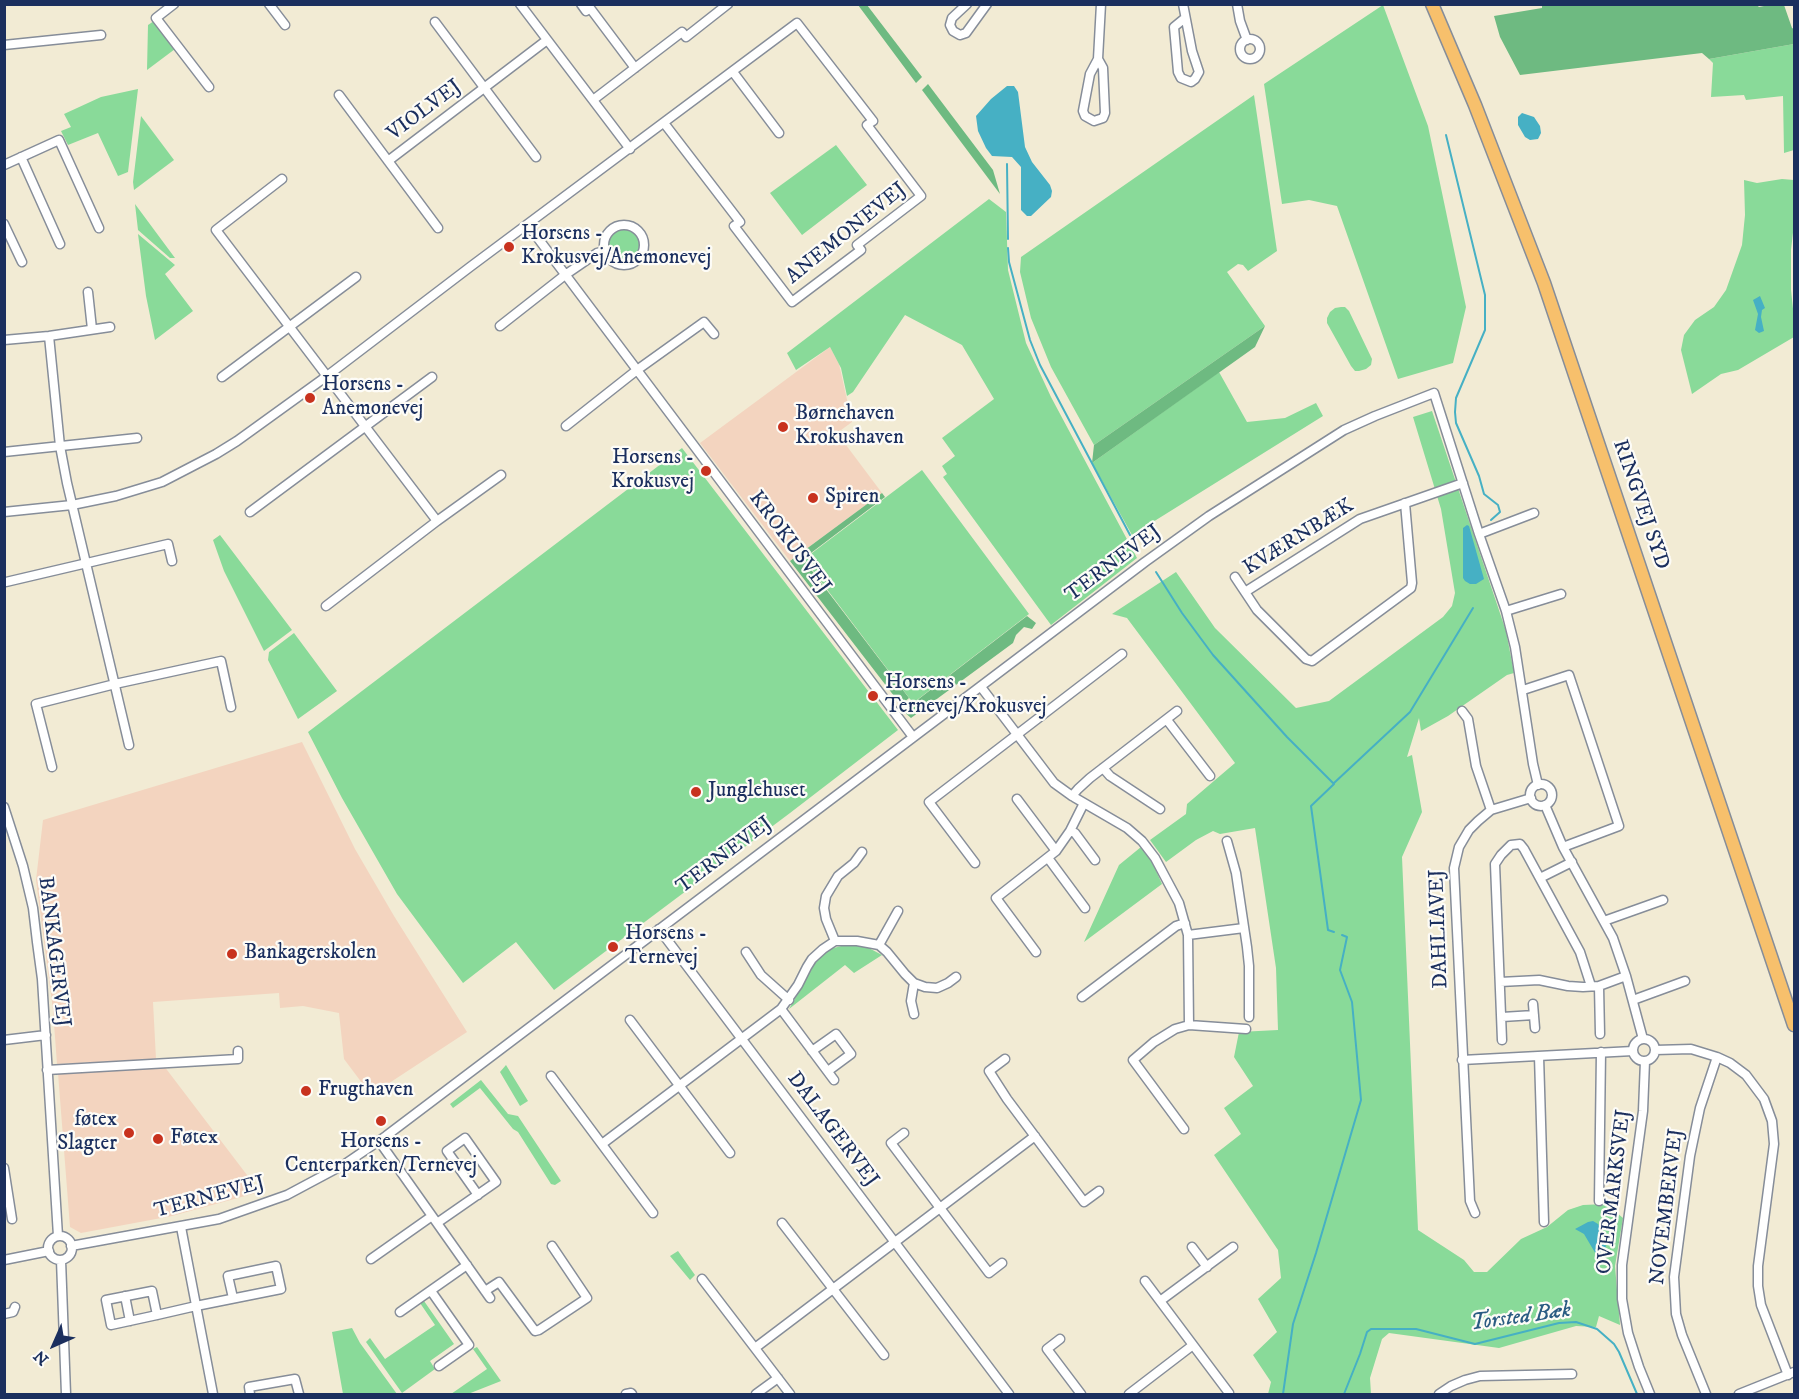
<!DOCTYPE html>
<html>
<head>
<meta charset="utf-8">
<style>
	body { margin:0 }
	#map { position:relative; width:1799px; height:1399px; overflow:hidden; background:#f2ebd4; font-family:"IM FELL DW Pica",serif }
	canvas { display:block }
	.frame { position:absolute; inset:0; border:6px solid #1b2f5e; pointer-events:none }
	.north { position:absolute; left:24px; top:1315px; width:60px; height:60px; -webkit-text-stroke:4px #fdfcf7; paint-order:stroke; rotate:225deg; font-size:16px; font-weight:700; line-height:24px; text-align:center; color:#1b2f5e }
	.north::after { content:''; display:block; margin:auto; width:21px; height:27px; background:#1b2f5e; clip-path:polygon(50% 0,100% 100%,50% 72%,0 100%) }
</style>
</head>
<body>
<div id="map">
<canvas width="1799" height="1399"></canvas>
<div class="frame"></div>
<div class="north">N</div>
</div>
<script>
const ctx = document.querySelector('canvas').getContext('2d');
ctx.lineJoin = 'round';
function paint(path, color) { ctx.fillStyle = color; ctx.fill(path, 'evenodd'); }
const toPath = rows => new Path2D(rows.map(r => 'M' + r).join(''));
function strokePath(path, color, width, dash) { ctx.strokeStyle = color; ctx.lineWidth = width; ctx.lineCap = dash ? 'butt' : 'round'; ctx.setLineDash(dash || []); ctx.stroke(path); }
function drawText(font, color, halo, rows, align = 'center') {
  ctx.font = font + ' "IM FELL DW Pica",serif'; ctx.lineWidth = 4.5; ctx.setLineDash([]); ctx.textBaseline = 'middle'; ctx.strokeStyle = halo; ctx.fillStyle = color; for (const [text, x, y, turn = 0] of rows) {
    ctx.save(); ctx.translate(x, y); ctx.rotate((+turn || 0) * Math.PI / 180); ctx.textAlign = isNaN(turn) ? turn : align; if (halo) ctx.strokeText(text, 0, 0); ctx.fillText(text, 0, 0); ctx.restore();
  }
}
const built = toPath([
	[830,347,839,364,852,422,837,433,882,493,790,561,700,443],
	[302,742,355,849,394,916,467,1032,371,1095,344,1059,339,1013,303,1006,280,1008,279,993,153,1002,156,1059,57,1064,53,1010,36,880,43,820],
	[164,1066,247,1175,256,1193,172,1216,81,1233,70,1227,58,1073]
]);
const green = toPath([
	[1383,5,1428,126,1466,307,1453,363,1398,379,1337,206,1309,200,1282,204,1264,84],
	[154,21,175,49,147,70,148,25],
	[1794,44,1794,150,1784,153,1783,96,1746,100,1744,95,1711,97,1713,63,1709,59],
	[138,89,128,172,118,176,98,133,68,145,61,131,71,127,64,114,101,97],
	[1254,95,1277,251,1248,271,1243,265,1238,264,1227,272,1265,326,1094,445,1051,367,1031,318,1020,272,1021,257],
	[141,116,174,160,134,190,133,182],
	[836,145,867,185,802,235,770,193],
	[1782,179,1794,180,1794,224,1791,250,1791,290,1794,318,1794,337,1738,370,1721,374,1692,394,1681,350,1684,335,1695,320,1714,307,1726,290,1742,245,1745,215,1744,180,1757,183],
	[989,199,1006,212,1008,270,1026,343,1051,397,1137,558,1051,625,943,477,947,474,942,466,955,456,942,438,994,399,962,345,905,315,853,392,847,396,841,368,830,347,796,370,787,353],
	[135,204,175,258,170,258,138,230],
	'607 245a17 17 0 1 1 34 0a17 17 0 1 1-34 0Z',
	[138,234,175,265,165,274,193,311,155,340,146,296],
	[1341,307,1345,307,1349,311,1372,359,1371,365,1366,369,1359,371,1355,371,1351,366,1327,323,1327,318,1330,312,1335,308],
	[1219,372,1247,422,1285,418,1316,403,1323,416,1132,535,1092,463],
	[1432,411,1506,631,1514,673,1507,675,1448,716,1421,731,1419,718,1407,757,1412,755,1422,812,1402,857,1418,1230,1464,1260,1474,1272,1487,1272,1521,1239,1547,1227,1568,1210,1583,1205,1606,1204,1623,1218,1615,1266,1620,1325,1599,1316,1596,1327,1576,1326,1499,1348,1389,1333,1382,1339,1370,1378,1371,1394,1268,1394,1271,1382,1253,1355,1277,1332,1258,1299,1281,1278,1278,1250,1214,1155,1241,1134,1224,1108,1253,1086,1234,1057,1239,1032,1278,1030,1276,968,1255,828,1220,834,1213,831,1196,840,1166,862,1150,840,1186,814,1187,804,1235,763,1127,618,1112,614,1176,572,1215,628,1296,708,1329,701,1443,617,1452,606,1455,593,1441,509,1413,417],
	[682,448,898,730,790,813,554,990,516,942,463,983,397,894,342,798,308,732],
	[922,470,1029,614,913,703,804,559],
	[220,535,292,630,264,651,224,571,213,540],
	[294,633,337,691,298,719,268,660,269,652],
	[1141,847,1150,857,1162,884,1084,942,1119,865],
	[845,945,865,946,882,955,854,973,845,965,789,1009,816,961,830,949],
	[506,1065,528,1101,520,1106,500,1072],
	[481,1080,508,1114,518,1116,561,1181,555,1185,551,1184,518,1132,513,1129,480,1088,453,1108,450,1104],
	[678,1251,695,1275,690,1280,670,1256],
	[424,1301,454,1344,430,1361,435,1369,402,1393,366,1342,370,1338,385,1359,435,1325,420,1303],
	[352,1328,360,1343,397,1394,343,1394,332,1332],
	[477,1347,501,1381,468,1394,451,1394,487,1369,473,1349]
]);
const forest = toPath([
	[858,5,867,5,922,77,916,83],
	[1542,5,1756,4,1759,7,1769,5,1784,5,1792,28,1794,29,1794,44,1709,59,1702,53,1520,75,1500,37,1494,16,1542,8],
	[928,84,993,170,1000,194,922,90],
	[1265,326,1255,347,1092,463,1094,445],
	[882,493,885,497,803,559,909,698,901,705,790,561],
	[1027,616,1036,623,1032,629,1024,627,1016,635,1013,643,911,718,903,711]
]);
const water = toPath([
	[1007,86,1014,86,1018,92,1025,147,1032,162,1050,185,1052,191,1051,197,1031,216,1027,216,1021,210,1021,167,1012,157,992,156,986,148,978,131,976,116,991,99],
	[1522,113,1534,117,1540,126,1541,133,1538,139,1530,140,1525,137,1518,125,1518,117],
	[1760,296,1765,308,1762,310,1761,317,1764,331,1759,333,1755,330,1758,314,1753,300],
	[1467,525,1469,526,1484,579,1476,584,1470,584,1465,581,1463,578,1463,528],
	[1593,1221,1598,1224,1605,1236,1606,1249,1602,1260,1597,1256,1584,1234,1575,1229,1588,1222]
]);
const stream = toPath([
	[1446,135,1485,295,1485,330,1456,398,1455,412,1456,423,1479,476,1484,494,1498,505,1500,512,1491,520],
	[1007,164,1008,239],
	[1008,248,1009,262,1030,340,1040,365,1130,535],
	[1156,572,1182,613,1213,655,1287,737,1334,784,1311,806,1328,930,1334,932],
	[1334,783,1410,712,1473,608],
	[1283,1394,1293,1324,1316,1253,1361,1100,1352,1002,1340,970,1347,937,1342,935],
	[1344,1394,1360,1354,1367,1332,1371,1329,1416,1329,1475,1344,1559,1323,1576,1322,1597,1329,1614,1344,1619,1352,1637,1394]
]);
const minor = toPath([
	[174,4,156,18,209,87],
	[269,4,285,25],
	[520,4,630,149],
	[581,4,586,11,590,8,635,68],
	[967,4,952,18,950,25,953,31,960,35,966,33,987,4],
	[1183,4,1192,51,1199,72,1195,79,1191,82,1181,78,1178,72,1174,27,1185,18],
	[1237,4,1240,21,1247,40],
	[435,22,536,157],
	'1240 49a10 10 0 1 1 20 0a10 10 0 1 1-20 0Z',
	[4,45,101,35],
	[1098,59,1103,68,1105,113,1103,118,1094,121,1085,116,1083,111,1090,74,1098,59,1101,4],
	[733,72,779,133],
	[339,95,438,228],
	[593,100,682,32,686,37,728,4],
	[21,157,60,244],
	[388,161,547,40],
	[4,165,59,140,99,228],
	[282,179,216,230,437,521],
	[4,224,22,262],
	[528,225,913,737],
	'604 245a20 20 0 1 1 40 0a20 20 0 1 1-40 0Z',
	[88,292,92,329],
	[500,326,565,275,597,253,605,251],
	[49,336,60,446,67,483,129,745],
	[4,340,49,336,110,327],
	[222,377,356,277],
	[566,426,637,370,704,322,714,334],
	[4,452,137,438],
	[4,512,72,505,116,496,162,482,216,454,237,441,327,376,470,267,797,23,873,121,867,125,921,196,857,245,861,250,792,302,734,226,740,222,664,123],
	[250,512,432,377],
	[1479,534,1534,513],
	[1235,577,1257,610,1306,659,1312,661,1411,588,1412,583,1405,503],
	[6,582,168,544,172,561],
	[1245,592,1360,519,1463,483],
	[326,606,437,521,501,475],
	[1506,611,1561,594],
	[981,687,1054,783,1072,796,1127,828,1142,841,1155,858,1179,903,1188,935,1189,1025],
	[1523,690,1569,675,1619,826,1563,847],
	[1462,711,1468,719,1476,766,1491,810],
	[1167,720,1210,776],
	[52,767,36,704,115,684,221,661,231,707],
	[1103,768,1110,776,1160,809],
	'1530 795a11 11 0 1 1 22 0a11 11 0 1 1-22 0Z',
	[1072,796,1078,789,1090,778,1177,711],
	[1017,799,1056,851],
	[1545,805,1563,847,1613,938,1626,976,1643,1039],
	[4,807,23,866,33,908,37,942,42,979,58,1236],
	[1070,831,1075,833,1095,860],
	[1227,841,1236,873,1247,947,1249,966,1249,1017],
	[1048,858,1085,908],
	[975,863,929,802,1122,654],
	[1540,878,1572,862],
	[1604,921,1663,900],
	[659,929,1009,1394],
	[1188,935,1244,928],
	[835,941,826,919,824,908,826,896,838,876,854,863,862,852],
	[879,945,898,911],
	[746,952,761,975,789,1000],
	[1036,952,996,898,1056,851,1070,831,1084,803],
	[1500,982,1539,980,1568,986,1583,987,1599,986,1626,976],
	[1599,986,1600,1034],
	[1082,997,1176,926,1185,923],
	[1633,1000,1685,981],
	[1533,1004,1535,1028],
	[781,1009,834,1080],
	[914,1014,911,1001,914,983],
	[1502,1017,1534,1015],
	[630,1020,730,1153],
	'1633 1050a11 11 0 1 1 22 0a11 11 0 1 1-22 0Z',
	[4,1040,46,1035],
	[1502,1040,1495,864,1501,855,1511,845,1520,844,1524,849,1580,952,1591,986],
	[1655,1050,1691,1049,1717,1057,1730,1063,1746,1075,1764,1099,1772,1121,1774,1144,1758,1266,1758,1286,1761,1305,1788,1375],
	[812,1051,836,1034,851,1054,828,1071],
	[1539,1056,1544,1222],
	[1005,1059,989,1071,1007,1099,1084,1202,1099,1191],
	[1462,1060,1633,1051],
	[1645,1061,1643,1111,1622,1265,1622,1299,1628,1333,1639,1367,1650,1394],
	[47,1070,238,1059,238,1051],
	[551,1076,653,1213],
	[1184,1129,1133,1060,1154,1042,1175,1029,1189,1025,1246,1029],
	[904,1133,891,1143,989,1273,1002,1263],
	[379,1141,490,1298],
	[602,1144,781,1009,798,985,807,967,812,959,823,949,835,941,857,941,879,945,887,952,905,974,914,983,925,987,937,988,948,983,956,977],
	[4,1168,12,1219],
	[1599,1201,1601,1052],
	[1475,1213,1470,1201,1454,868,1459,847,1469,830,1478,821,1491,810,1531,798],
	[437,1223,496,1182,465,1138,447,1151,478,1195],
	[782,1223,884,1355],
	[181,1227,213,1394],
	'48 1248a12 12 0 1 1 24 0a12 12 0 1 1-24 0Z',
	[71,1246,219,1219,287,1195,345,1164,386,1136,1145,562,1209,516,1344,430,1375,416,1434,393,1479,534,1506,611,1515,647,1533,764,1538,785],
	[1192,1247,1207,1267],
	[371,1259,432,1216],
	[4,1260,49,1251],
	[61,1260,66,1394],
	[702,1279,790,1394],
	[1145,1281,1229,1393],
	[431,1291,469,1345,439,1366],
	[485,1291,499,1282,535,1331,539,1330,587,1298,552,1246],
	[125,1296,130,1321],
	[1160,1301,1233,1247],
	[400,1312,467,1265],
	[4,1314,13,1312,15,1307],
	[157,1315,152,1291,106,1300,111,1325,157,1315,196,1306,281,1289,276,1266,228,1276,233,1298],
	[1060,1339,1047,1349,1081,1394],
	[755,1348,1035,1136],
	[250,1394,249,1387,295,1379,299,1394],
	[626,1394,631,1393,632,1394],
	[756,1394,778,1378],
	[1129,1394,1193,1345],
	[1439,1394,1451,1386,1465,1380,1480,1376,1572,1374],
	[1706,1394,1682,1335,1676,1314,1674,1277,1690,1156,1700,1108,1717,1057],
	[1739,1394,1794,1372]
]);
const highway = toPath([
	[1432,4,1475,105,1544,283,1794,1025]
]);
const markers = [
	[509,247,6,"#c8321e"],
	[310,398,6,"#c8321e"],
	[783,427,6,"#c8321e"],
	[706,471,6,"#c8321e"],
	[813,498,6,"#c8321e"],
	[873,696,6,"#c8321e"],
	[696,792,6,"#c8321e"],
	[613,947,6,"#c8321e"],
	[232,954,6,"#c8321e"],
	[306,1091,6,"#c8321e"],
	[381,1121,6,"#c8321e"],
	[129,1133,6,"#c8321e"],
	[158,1139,6,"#c8321e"]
];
const streetNames = [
	["VIOLVEJ",425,111,-37],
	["ANEMONEVEJ",847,234,-39],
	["RINGVEJ SYD",1640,505,71],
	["KVÆRNBÆK",1299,538,-32],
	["KROKUSVEJ",789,543,53],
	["TERNEVEJ",1114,564,-37],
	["TERNEVEJ",725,856,-37],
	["DAHLIAVEJ",1440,929,-92],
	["BANKAGERVEJ",53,952,83],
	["DALAGERVEJ",832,1130,53],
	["OVERMARKSVEJ",1615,1192,-83],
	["TERNEVEJ",210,1198,-15],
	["NOVEMBERVEJ",1668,1207,-83]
];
const poiNames = [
	["Horsens -",521,235],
	["Krokusvej/Anemonevej",521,259],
	["Horsens -",322,386],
	["Anemonevej",322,410],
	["Børnehaven",795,415],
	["Krokushaven",795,439],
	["Horsens -",694,459,"right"],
	["Krokusvej",694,483,"right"],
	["Spiren",825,498],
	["Horsens -",885,684],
	["Ternevej/Krokusvej",885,708],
	["Junglehuset",708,792],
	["Horsens -",625,935],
	["Ternevej",625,959],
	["Bankagerskolen",244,954],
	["Frugthaven",318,1091],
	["føtex",117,1121,"right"],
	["Slagter",117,1145,"right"],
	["Føtex",170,1139],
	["Horsens -",381,1143,"center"],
	["Centerparken/Ternevej",381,1167,"center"]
];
const waterNames = [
	["Torsted Bæk",1521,1318,-8]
];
paint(built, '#f3d4bf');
paint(green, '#89da99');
paint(forest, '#6eba81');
paint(water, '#46b0c4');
strokePath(stream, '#46b0c4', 2);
strokePath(minor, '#868d99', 11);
strokePath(highway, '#868d99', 15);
strokePath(minor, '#fff', 8);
strokePath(highway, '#f7c06c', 12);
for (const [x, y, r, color] of markers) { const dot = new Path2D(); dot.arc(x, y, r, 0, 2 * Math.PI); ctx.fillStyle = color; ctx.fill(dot); strokePath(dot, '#fdfcf7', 2); }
drawText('21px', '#1b2f5e', '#fdfcf7', streetNames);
drawText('21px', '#1b2f5e', '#fdfcf7', poiNames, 'left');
drawText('italic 22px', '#2a5c82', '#fdfcf7', waterNames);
</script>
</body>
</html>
